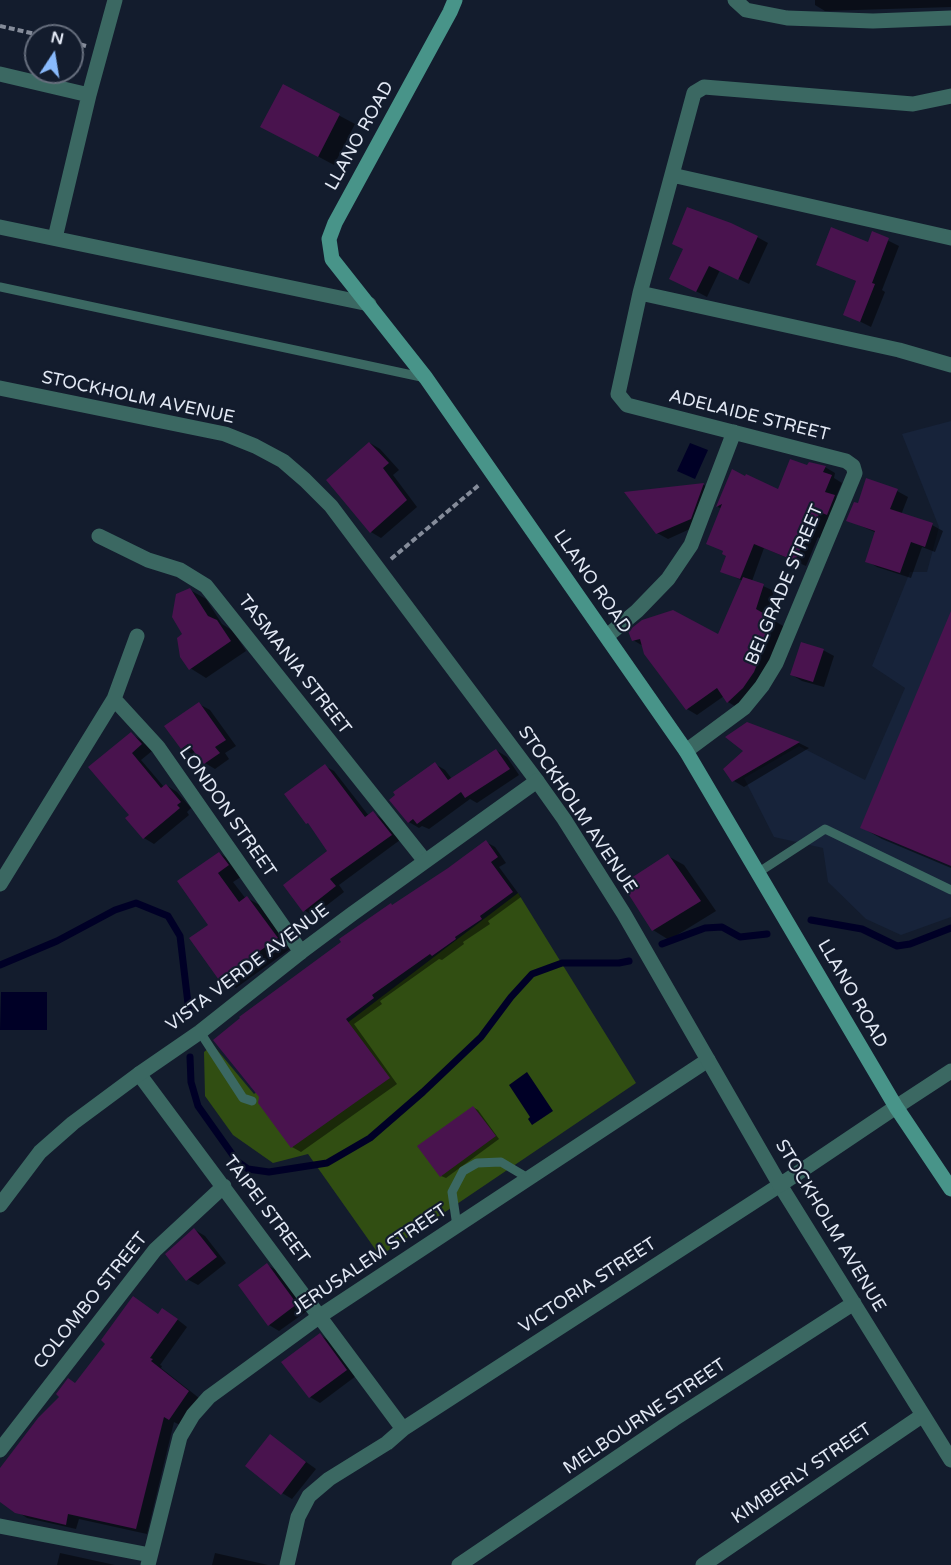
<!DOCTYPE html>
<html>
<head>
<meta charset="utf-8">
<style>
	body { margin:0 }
	#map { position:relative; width:951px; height:1565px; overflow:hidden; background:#131c2d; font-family:"Varela Round",sans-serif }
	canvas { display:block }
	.north { position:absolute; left:24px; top:24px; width:60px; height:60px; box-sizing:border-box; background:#131c2d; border:2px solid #666e7d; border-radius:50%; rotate:12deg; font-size:16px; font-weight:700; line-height:24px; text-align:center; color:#e2e8f4 }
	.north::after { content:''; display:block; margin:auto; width:21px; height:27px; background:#89bafc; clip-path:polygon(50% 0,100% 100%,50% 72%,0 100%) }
</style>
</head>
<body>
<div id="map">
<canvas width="951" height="1565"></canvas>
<div class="north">N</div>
</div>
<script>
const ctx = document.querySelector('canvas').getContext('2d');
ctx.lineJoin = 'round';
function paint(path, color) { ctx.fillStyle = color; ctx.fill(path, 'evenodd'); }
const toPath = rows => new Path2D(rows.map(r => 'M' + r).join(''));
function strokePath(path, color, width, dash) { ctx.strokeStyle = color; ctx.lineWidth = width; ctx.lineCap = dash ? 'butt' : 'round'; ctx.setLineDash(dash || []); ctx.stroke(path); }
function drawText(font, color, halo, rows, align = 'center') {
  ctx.font = font + ' "Varela Round",sans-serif'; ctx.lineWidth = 4.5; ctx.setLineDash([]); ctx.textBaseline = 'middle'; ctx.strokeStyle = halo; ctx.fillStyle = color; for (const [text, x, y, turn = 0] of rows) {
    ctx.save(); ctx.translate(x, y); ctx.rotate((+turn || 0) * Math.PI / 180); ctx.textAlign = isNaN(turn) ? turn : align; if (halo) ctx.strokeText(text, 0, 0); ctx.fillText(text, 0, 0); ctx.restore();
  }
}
const built = toPath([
	[951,421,951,917,901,935,866,919,828,882,823,848,774,837,744,778,799,746,865,780,905,688,872,666,910,572,927,572,939,527,902,434]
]);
const green = toPath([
	[518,893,636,1083,380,1256,308,1154,273,1163,233,1135,205,1096,204,1052,213,1045,254,1094]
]);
const water = toPath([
	[690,443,708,450,695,479,677,471],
	[1,992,47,992,47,1030,0,1030],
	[527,1072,553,1111,532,1125,528,1119,530,1117,509,1085]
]);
const shadow = toPath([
	[815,0,951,0,951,7,825,11,815,5],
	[284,86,355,124,334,165,278,135],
	[873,233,899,246,882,290,885,292,871,327,845,314,858,282,817,264,869,244],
	[757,237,768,243,749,284,720,270,707,297,671,278],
	[370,443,380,449,399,470,393,475,417,507,381,538,371,532],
	[808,467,825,467,835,473,834,478,842,483,836,497,845,503,821,539,818,537,806,566,764,548,752,581,774,591,766,616,785,627,765,677,738,708,728,702,724,696,697,715,687,709,643,646,633,640,630,631,719,637,743,581,722,571,728,555,725,552,708,543,722,509,718,507,733,472,779,491],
	[704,485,714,491,701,524,668,539,657,533,627,493],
	[897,491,908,497,901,515,932,525,943,531,935,552,922,547,911,578,877,567,867,561,877,533,847,520,858,505],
	[190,590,206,599,222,624,233,631,246,651,206,678,190,668,184,634],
	[951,614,951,868,882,839,861,827],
	[823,650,834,656,824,687,802,681,792,675],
	[199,704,210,710,236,746,225,753,229,759,215,769,205,763,196,751,192,754,182,748],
	[747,724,799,743,809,748,744,787,734,781,745,751],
	[131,734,141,740,152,751,141,760,164,787,166,785,177,792,191,808,187,812,189,815,154,844,144,838,131,815],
	[496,750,507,757,519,775,477,803,470,799,429,829,422,826,419,828,409,822,435,764,445,770,452,779],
	[325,766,334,771,369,816,373,813,382,819,400,840,339,885,344,892,313,916,304,910,329,851,311,825],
	[486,842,495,847,506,863,499,867,521,897,488,921,490,924,463,942,464,944,442,960,439,959,380,1001,382,1004,354,1024,397,1084,301,1152,292,1147,260,1103,393,906],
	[219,853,235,863,244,875,233,882,246,899,247,898,263,907,293,947,236,988,220,979,210,925],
	[668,856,684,865,716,911,669,940,653,930],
	[473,1107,478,1110,499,1139,446,1178,441,1176],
	[195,1230,205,1236,226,1263,198,1285,187,1279],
	[267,1265,278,1271,307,1311,279,1331,269,1325],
	[159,1315,173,1316,187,1327,160,1365,162,1366,161,1368,199,1398,180,1425,174,1422,147,1534,79,1519,76,1529,27,1518,0,1500,0,1471,76,1385],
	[320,1335,330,1341,356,1376,320,1403,310,1397],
	[270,1436,316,1469,292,1499,282,1493],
	[60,1553,115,1565,57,1565],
	[215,1553,268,1565,212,1565]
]);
const stream = toPath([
	[811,920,862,929,897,946,910,944,951,928],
	[662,944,705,928,722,927,740,937,767,934],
	[0,965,57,941,115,910,136,903,168,916,180,936,189,1012],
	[190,1057,191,1082,198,1106,237,1161,248,1169,269,1172,327,1163,370,1138,423,1092,481,1037,511,997,532,974,562,963,619,963,629,961]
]);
const building = toPath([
	[283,84,340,114,318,157,260,127],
	[687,207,731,223,758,236,738,280,709,266,696,292,669,279,683,249,672,244],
	[831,227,868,242,872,231,889,238,872,283,875,284,860,322,843,315,856,281,816,265],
	[369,442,389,463,383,468,407,500,370,533,326,480],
	[790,459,807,465,809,462,826,466,823,472,832,475,825,492,835,495,827,515,820,512,810,534,807,533,795,561,754,544,740,579,720,572,726,556,722,554,723,551,706,544,722,504,716,507,732,469,745,476,746,474,778,489],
	[866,478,898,489,890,509,933,523,925,547,911,542,900,573,865,562,875,531,846,521,854,502,858,503],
	[704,483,691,519,656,534,624,492],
	[743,577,764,584,756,609,775,620,754,672,743,688,727,703,717,688,686,710,644,654,640,639,632,641,628,631,642,620,673,610,718,634],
	[190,588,208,616,217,620,231,641,189,670,180,657,177,638,182,634,172,617,176,594],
	[951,611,951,866,860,828],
	[801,642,824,649,813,682,790,675],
	[199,702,226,740,215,747,220,753,204,764,188,744,181,749,164,726],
	[747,722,800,742,732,782,723,769,743,751,725,737],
	[131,732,142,744,132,753,161,788,166,784,181,802,177,805,180,808,143,839,125,818,129,815,88,767],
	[496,749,510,769,465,798,461,792,417,824,413,819,408,823,389,800,395,795,393,792,435,762,448,780],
	[325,764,365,817,373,811,392,835,330,879,336,886,303,912,283,885,327,851,308,823,306,824,284,794],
	[486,840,498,857,491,862,513,892,480,916,482,919,455,937,456,939,432,956,430,954,372,995,374,998,346,1019,390,1078,291,1148,258,1103,259,1097,213,1040,240,1018,239,1017,341,942,339,939,391,903,392,905,448,868],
	[219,852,229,865,218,873,239,902,247,896,278,938,219,980,189,938,208,925,177,881],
	[668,854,701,901,652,931,622,884],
	[473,1106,496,1136,440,1177,417,1146],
	[194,1228,217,1257,186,1281,165,1254],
	[267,1263,297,1304,268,1326,238,1285],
	[133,1296,158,1314,162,1308,178,1319,150,1358,153,1359,151,1361,189,1391,169,1420,164,1417,136,1529,68,1514,66,1525,15,1513,0,1502,0,1468,38,1418,59,1397,56,1394,68,1378,75,1383,105,1344,101,1340],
	[320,1333,347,1370,309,1398,281,1362],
	[270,1434,306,1462,281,1495,245,1466]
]);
const path = toPath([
	[0,26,44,36],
	[72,42,86,46],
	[391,559,479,485]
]);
const service = toPath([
	[0,287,426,378],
	[759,872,825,829,951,890],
	[200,1032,243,1098,252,1101],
	[457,1226,452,1192,463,1171,477,1163,501,1162,528,1178]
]);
const minor = toPath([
	[735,0,746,10,787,18,873,21,951,18],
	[0,74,89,95],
	[672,175,951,238],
	[0,227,369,304],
	[55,238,89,95,115,0],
	[640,293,899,350,951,365],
	[0,388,225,434,255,446,283,461,305,480,331,506,537,781],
	[99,536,148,560,180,570,206,586,425,861],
	[607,636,637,611,668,579,691,545,734,432],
	[114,699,158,747,301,952],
	[686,751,744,708,762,686,776,663,855,473,853,466,846,461,627,405,618,394,640,293,694,93,704,87,913,104,951,96],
	[0,884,114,699,137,636],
	[139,1074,403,1429],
	[896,1107,951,1071],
	[0,1450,155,1250,224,1186],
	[0,1526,150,1555],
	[148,1565,180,1437,193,1415,209,1397,320,1316,708,1060],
	[287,1565,298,1517,309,1496,329,1479,387,1443,403,1429,780,1185,951,1460],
	[459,1565,674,1419,854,1303],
	[703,1565,923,1415]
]);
const tertiary = toPath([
	[0,1205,40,1152,73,1123,139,1074,200,1032,301,952,352,914,537,781,564,819,624,914,780,1185,896,1107]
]);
const secondary = toPath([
	[455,0,450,12,335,223,329,239,332,259,426,378,686,751,896,1107,951,1189]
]);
const streetNames = [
	["LLANO ROAD",360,136,-61],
	["STOCKHOLM AVENUE",138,398,12],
	["ADELAIDE STREET",749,416,14],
	["LLANO ROAD",592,582,55],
	["BELGRADE STREET",785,585,-67],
	["TASMANIA STREET",294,665,52],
	["STOCKHOLM AVENUE",577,810,56],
	["LONDON STREET",227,812,55],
	["VISTA VERDE AVENUE",248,968,-37],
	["LLANO ROAD",852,994,60],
	["TAIPEI STREET",266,1210,53],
	["STOCKHOLM AVENUE",830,1226,59],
	["JERUSALEM STREET",370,1260,-34],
	["VICTORIA STREET",588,1286,-33],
	["COLOMBO STREET",91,1301,-51],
	["MELBOURNE STREET",645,1417,-34],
	["KIMBERLY STREET",802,1474,-34]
];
paint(built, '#17233a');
paint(green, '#314e12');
paint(water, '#000026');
paint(shadow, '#0007');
strokePath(stream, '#000026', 7);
paint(building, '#49134e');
strokePath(path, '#858c9a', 4, [6, 3]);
strokePath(service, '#3b6862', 9);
strokePath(minor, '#3b6862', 15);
strokePath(tertiary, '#3b6862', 15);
strokePath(secondary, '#489489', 15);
drawText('18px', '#e2e8f4', '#131c2d', streetNames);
</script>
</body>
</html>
